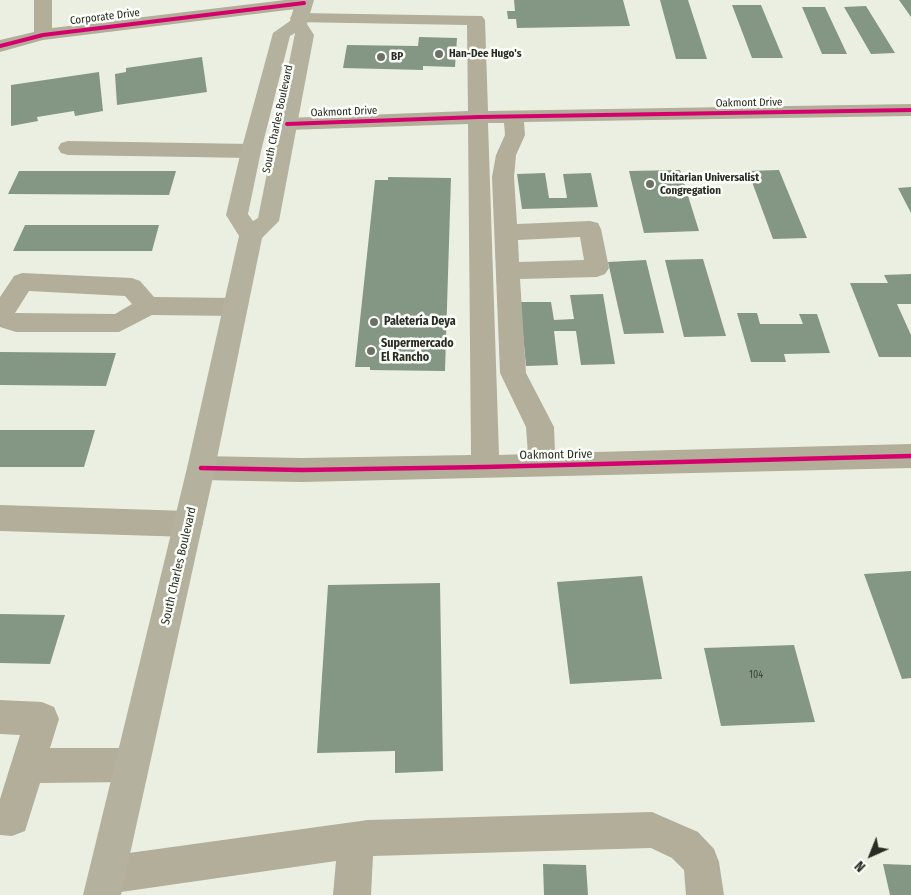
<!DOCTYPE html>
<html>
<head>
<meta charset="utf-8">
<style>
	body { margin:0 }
	#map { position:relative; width:911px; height:895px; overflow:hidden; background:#ebefe2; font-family:"Fira Sans Condensed",sans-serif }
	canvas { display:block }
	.north { position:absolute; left:846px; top:830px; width:50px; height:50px; -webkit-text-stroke:4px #fdfffa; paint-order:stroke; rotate:224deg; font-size:14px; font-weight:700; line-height:20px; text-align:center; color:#292c22 }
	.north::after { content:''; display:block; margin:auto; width:18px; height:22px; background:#292c22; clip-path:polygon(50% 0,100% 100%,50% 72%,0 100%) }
</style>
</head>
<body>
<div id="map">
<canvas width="911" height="895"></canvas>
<div class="north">N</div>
</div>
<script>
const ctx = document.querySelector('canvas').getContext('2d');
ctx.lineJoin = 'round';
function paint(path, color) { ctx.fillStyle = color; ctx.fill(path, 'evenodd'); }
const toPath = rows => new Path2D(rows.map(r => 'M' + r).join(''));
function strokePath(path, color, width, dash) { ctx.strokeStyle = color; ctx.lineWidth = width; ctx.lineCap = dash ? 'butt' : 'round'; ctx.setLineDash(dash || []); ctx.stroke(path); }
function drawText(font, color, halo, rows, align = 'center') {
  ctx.font = font + ' "Fira Sans Condensed",sans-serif'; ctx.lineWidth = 5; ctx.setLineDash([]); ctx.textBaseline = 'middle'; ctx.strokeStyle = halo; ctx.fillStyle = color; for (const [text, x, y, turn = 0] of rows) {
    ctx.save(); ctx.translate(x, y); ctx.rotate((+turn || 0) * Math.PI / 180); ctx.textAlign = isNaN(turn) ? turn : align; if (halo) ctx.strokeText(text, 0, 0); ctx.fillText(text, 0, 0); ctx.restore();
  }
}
const building = toPath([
	[514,0,623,0,630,26,517,28,516,19,508,19,507,11,515,11],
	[660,0,688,0,707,59,676,59],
	[899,0,911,0,911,17],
	[732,5,761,5,783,58,752,58],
	[866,6,895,53,871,54,844,7],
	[802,7,825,7,847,54,822,54],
	[419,37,457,38,455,67,423,66,423,70,343,68,347,45,418,46],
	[202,57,207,92,117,105,115,74,126,72,126,68],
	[99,72,103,111,75,116,74,111,37,117,38,121,11,126,11,85],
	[680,170,699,231,644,233,629,171],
	[779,170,807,238,773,239,748,171],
	[19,171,176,171,169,195,8,194],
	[545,173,549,198,567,198,563,174,591,173,598,207,522,209,517,174],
	[388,177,451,178,445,371,370,370,370,367,355,367,375,180,388,180],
	[911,187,911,213,898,188],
	[25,225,159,225,152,251,13,251],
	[703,259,726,336,684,337,665,260],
	[646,260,664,333,624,334,608,262],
	[911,274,911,304,897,304,911,335,911,357,879,357,850,283,888,283,884,275],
	[603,294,615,364,581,365,576,331,554,331,558,365,526,366,520,302,551,302,554,320,574,319,570,295],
	[737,313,757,313,760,324,803,324,799,314,817,314,830,353,784,354,786,362,751,362],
	[0,352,116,353,106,386,0,385],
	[0,430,95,430,84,467,0,467],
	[911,571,911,678,902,679,864,574],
	[642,576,662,679,570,684,557,582],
	[440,583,443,771,395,773,395,751,317,753,328,585],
	[0,614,65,615,50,664,0,663],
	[794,645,815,722,721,726,704,648],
	[543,864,586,865,588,895,544,895],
	[883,864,911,865,911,895,890,895]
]);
const minor = toPath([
	[34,0,52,0,52,28,285,0,311,0,313,3,310,7,304,8,43,40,0,52,0,40,34,32,34,0],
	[299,13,482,16,485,20,488,111,911,104,911,116,524,122,525,135,516,155,514,177,517,224,590,221,598,223,601,229,609,268,605,274,597,277,520,279,526,373,554,427,555,453,911,444,911,468,302,482,201,480,191,477,187,468,191,459,201,456,302,458,471,455,468,124,287,130,280,128,277,124,280,120,287,118,468,111,467,25,293,22,290,18,293,14,299,13],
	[488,123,504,123,505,135,496,155,492,177,500,373,526,427,528,454,499,455,488,123],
	[580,237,584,260,519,262,518,240,580,237],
	[68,141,251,144,258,146,261,151,258,156,251,158,68,155,61,153,58,148,61,143,68,141],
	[22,273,132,278,140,281,154,297,235,298,244,301,247,307,244,313,235,316,152,315,119,332,16,332,0,327,0,297,14,276,22,273],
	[29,291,125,296,132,304,115,314,15,313,29,291],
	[0,505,188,511,198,515,203,524,198,533,188,537,0,531,0,505],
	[0,700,42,702,54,707,59,719,50,748,132,748,144,753,149,765,144,777,132,782,40,783,25,831,12,836,0,835,0,799,20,735,0,734,0,700],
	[652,812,698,832,714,849,719,862,724,895,686,895,684,870,672,858,651,848,373,856,371,895,333,895,336,861,107,894,94,888,88,875,94,862,107,856,368,820,652,812]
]);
const major = toPath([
	[296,0,314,0,307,24,314,35,279,221,262,238,215,468,121,895,83,895,187,468,239,236,226,215,241,151,273,33,290,21,296,0],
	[295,33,258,218,253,221,248,214,261,151,290,36,295,33]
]);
const cyclewayFar1 = toPath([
	[0,46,43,35,304,3],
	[287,124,479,117,911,110]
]);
const cycleway = toPath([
	[201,468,302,470,485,467,911,456]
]);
const markers = [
	[439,54,5,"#6d7065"],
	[381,57,5,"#6d7065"],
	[650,184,5,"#6d7065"],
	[374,322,5,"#6d7065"],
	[371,351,5,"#6d7065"]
];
const numberNames = [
	["104",756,675]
];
const farStreetnames = [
	["Corporate Drive",105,17,-7],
	["Oakmont Drive",749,103,-1],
	["Oakmont Drive",344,112,-2],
	["South Charles Boulevard",278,119,-78]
];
const farPoinames = [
	["Han-Dee Hugo's",449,54],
	["BP",391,57],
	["Unitarian Universalist",660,178],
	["Congregation",660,191]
];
const poiNames = [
	["Paletería Deya",384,322],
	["Supermercado",381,344],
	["El Rancho",381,358]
];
const streetNames = [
	["Oakmont Drive",556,455,-1],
	["South Charles Boulevard",179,566,-77]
];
paint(building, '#849684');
paint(minor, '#b2ae99');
paint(major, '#b4b29e');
strokePath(cyclewayFar1, '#d6006c', 4);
strokePath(cycleway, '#d6006c', 4.5);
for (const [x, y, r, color] of markers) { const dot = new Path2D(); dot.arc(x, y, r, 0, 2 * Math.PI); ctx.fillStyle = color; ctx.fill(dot); strokePath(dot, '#fdfffa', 2); }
drawText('10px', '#40463a', null, numberNames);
drawText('11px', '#292c22', '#fdfffa', farStreetnames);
drawText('bold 11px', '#292c22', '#fdfffa', farPoinames, 'left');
drawText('bold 12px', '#292c22', '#fdfffa', poiNames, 'left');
drawText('12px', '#292c22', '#fdfffa', streetNames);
</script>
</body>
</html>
